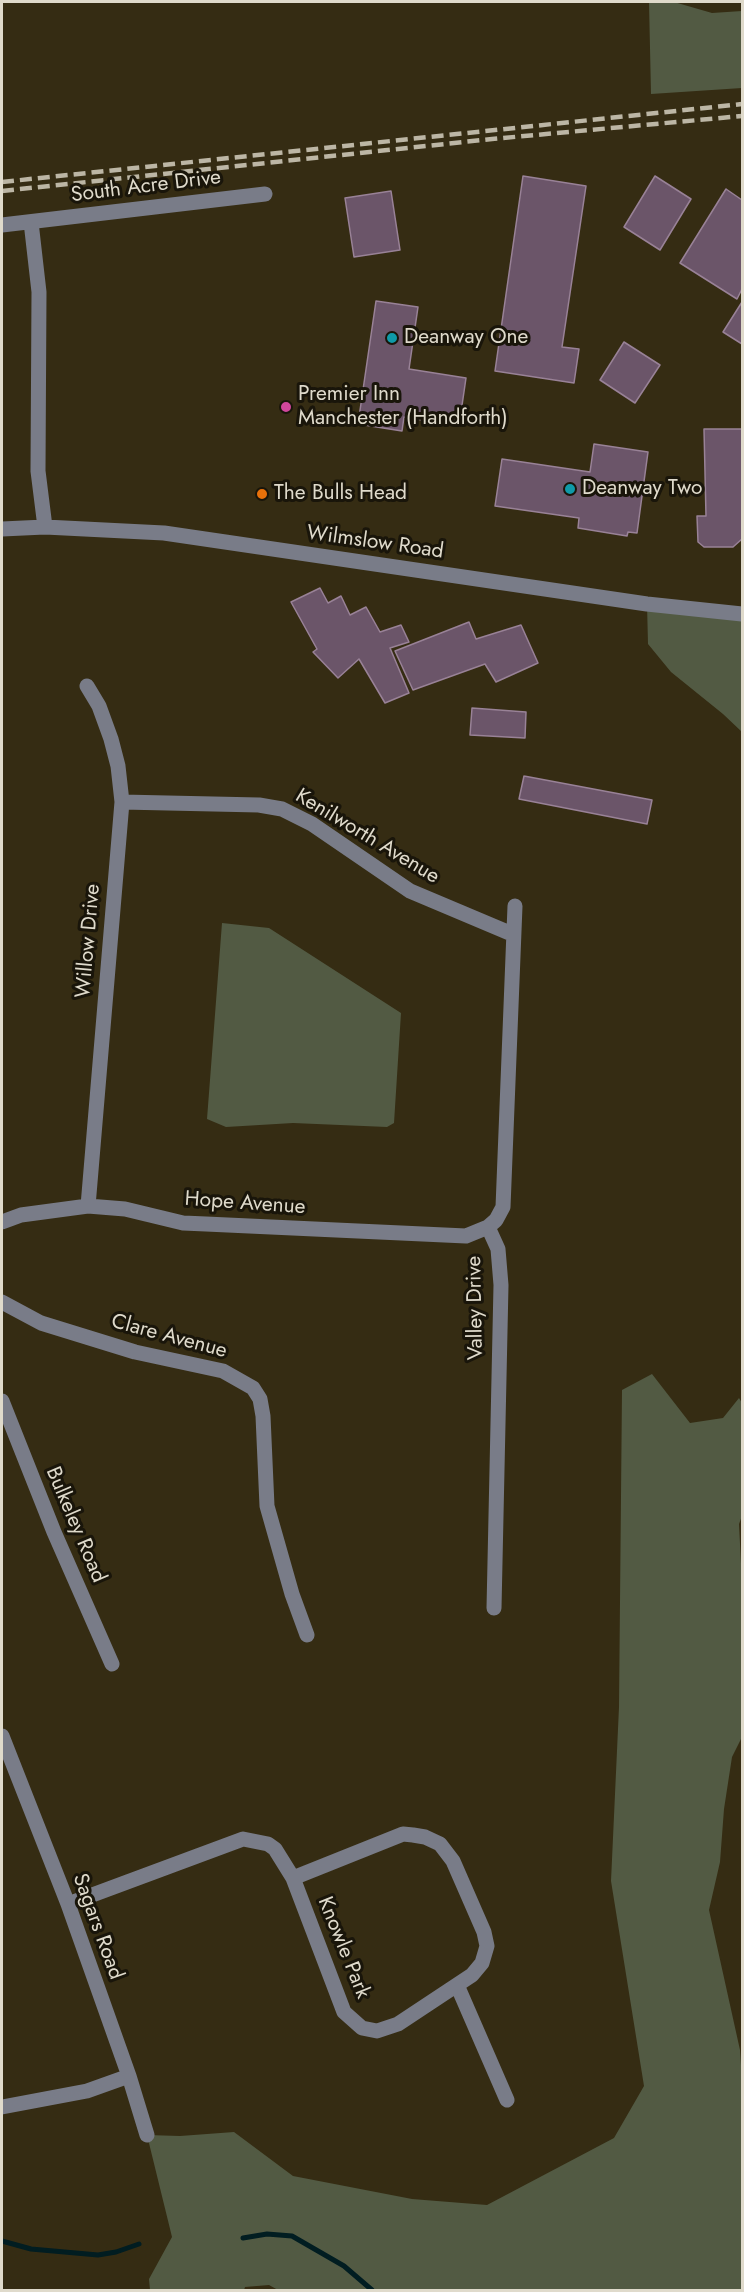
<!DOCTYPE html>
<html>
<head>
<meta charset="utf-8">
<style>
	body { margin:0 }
	#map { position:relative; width:744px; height:2292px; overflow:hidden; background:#352c13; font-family:Jost,sans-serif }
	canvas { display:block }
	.frame { position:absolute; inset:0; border:3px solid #dfdacb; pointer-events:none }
</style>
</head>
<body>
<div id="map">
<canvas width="744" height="2292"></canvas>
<div class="frame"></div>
</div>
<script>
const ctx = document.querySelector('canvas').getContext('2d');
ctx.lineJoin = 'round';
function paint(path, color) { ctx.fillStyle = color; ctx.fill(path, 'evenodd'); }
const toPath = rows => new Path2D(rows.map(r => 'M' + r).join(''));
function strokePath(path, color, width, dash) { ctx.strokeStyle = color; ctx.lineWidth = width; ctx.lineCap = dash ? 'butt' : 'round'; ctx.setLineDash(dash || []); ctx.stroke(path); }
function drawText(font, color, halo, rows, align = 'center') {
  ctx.font = font + ' Jost,sans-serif'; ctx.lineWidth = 6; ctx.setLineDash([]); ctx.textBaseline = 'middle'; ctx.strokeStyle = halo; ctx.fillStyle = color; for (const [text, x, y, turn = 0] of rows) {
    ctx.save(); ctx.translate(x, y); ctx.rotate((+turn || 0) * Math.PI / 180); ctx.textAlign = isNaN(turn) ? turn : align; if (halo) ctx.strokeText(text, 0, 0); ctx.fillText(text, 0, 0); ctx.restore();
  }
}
const green = toPath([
	[649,2,674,2,712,13,742,11,742,88,651,94],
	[647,604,742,614,742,732,723,714,671,672,648,644],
	[222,923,269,928,401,1013,394,1123,387,1127,293,1123,226,1127,207,1119],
	[652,1374,690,1423,723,1418,739,1398,742,1403,742,1516,739,1524,742,1583,742,1737,732,1757,724,1809,720,1862,709,1910,740,2050,742,2080,742,2290,278,2290,269,2285,245,2287,244,2290,150,2290,149,2279,172,2237,147,2135,180,2136,234,2132,293,2176,412,2199,487,2205,614,2138,644,2086,611,1881,619,1707,622,1390]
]);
const stream = toPath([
	[243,2238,267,2234,292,2236,344,2266,372,2290],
	[2,2241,31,2249,98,2255,116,2252,139,2244]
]);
const building = toPath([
	[523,176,586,186,562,347,579,349,574,383,495,371,523,176],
	[655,176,691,199,660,250,624,227,655,176],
	[726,189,742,200,742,289,737,299,680,263,726,189],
	[391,191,400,250,354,257,345,198,391,191],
	[376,301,418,307,409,369,466,378,459,426,404,417,402,431,358,424,376,301],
	[742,302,742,344,723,332,742,302],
	[624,342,660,365,635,403,600,380,624,342],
	[704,429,742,429,742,539,733,547,704,547,698,542,697,516,706,516,704,429],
	[594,444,648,452,637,533,628,532,627,536,578,528,579,518,495,506,502,459,590,472,594,444],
	[320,588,328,603,341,596,350,615,366,607,380,632,401,625,409,642,390,648,409,693,385,703,359,659,338,678,313,652,317,649,291,602,320,588],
	[469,622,476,639,521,625,538,663,496,682,485,664,413,690,395,651,469,622],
	[472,708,526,712,525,738,470,735,472,708],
	[524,776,652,800,647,824,519,799,524,776]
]);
const minor = toPath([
	[31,222,39,292,38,471,45,527],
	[2,225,265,194],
	[2,529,45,527,164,533,647,604,742,614],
	[87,686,99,706,111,739,118,766,122,802,88,1206],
	[122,802,259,805,282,809,312,824,410,891,512,934],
	[2,1222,21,1215,88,1206,125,1209,183,1223,206,1224,466,1236,488,1227,496,1220,503,1207,515,906],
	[488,1227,498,1249,501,1285,494,1608],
	[2,1302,41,1323,135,1352,223,1371,253,1388,260,1399,263,1416,267,1506,292,1594,307,1635],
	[2,1401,54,1532,112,1664],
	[2,1736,68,1904,129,2076,147,2135],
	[68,1904,243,1839,268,1844,275,1849,293,1878,403,1834,413,1835,425,1837,440,1844,453,1861,484,1932,487,1946,482,1963,472,1975,398,2024,377,2031,362,2028,344,2012,293,1878],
	[457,1985,507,2100],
	[2,2107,87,2091,129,2076]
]);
const rail = toPath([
	[2,182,742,104],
	[2,191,492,139,742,116]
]);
const markers = [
	[392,338,6,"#0f9aa8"],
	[286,407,6,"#d1479c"],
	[570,489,6,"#0f9aa8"],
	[262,494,6,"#e8710a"]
];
const streetNames = [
	["South Acre Drive",146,187,-7],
	["Wilmslow Road",375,543,8],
	["Kenilworth Avenue",367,837,31],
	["Willow Drive",89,941,-85],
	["Hope Avenue",245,1204,4],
	["Valley Drive",476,1308,-91],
	["Clare Avenue",169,1337,15],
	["Bulkeley Road",75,1525,67],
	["Sagars Road",97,1927,70],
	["Knowle Park",343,1948,68]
];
const poiNames = [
	["Deanway One",404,338],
	["Premier Inn",298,395],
	["Manchester (Handforth)",298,419],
	["Deanway Two",582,489],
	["The Bulls Head",274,494]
];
paint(green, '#525a43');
strokePath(stream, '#011d21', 5);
paint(building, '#6b5569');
strokePath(building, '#998297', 1.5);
strokePath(minor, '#797c88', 15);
strokePath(rail, '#bcb6a5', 4.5, [12, 6]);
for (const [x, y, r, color] of markers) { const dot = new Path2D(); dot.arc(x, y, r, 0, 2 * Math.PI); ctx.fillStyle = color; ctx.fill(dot); strokePath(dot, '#19150a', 2); }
drawText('21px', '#dfdacb', '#19150a', streetNames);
drawText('21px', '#dfdacb', '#19150a', poiNames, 'left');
</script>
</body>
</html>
